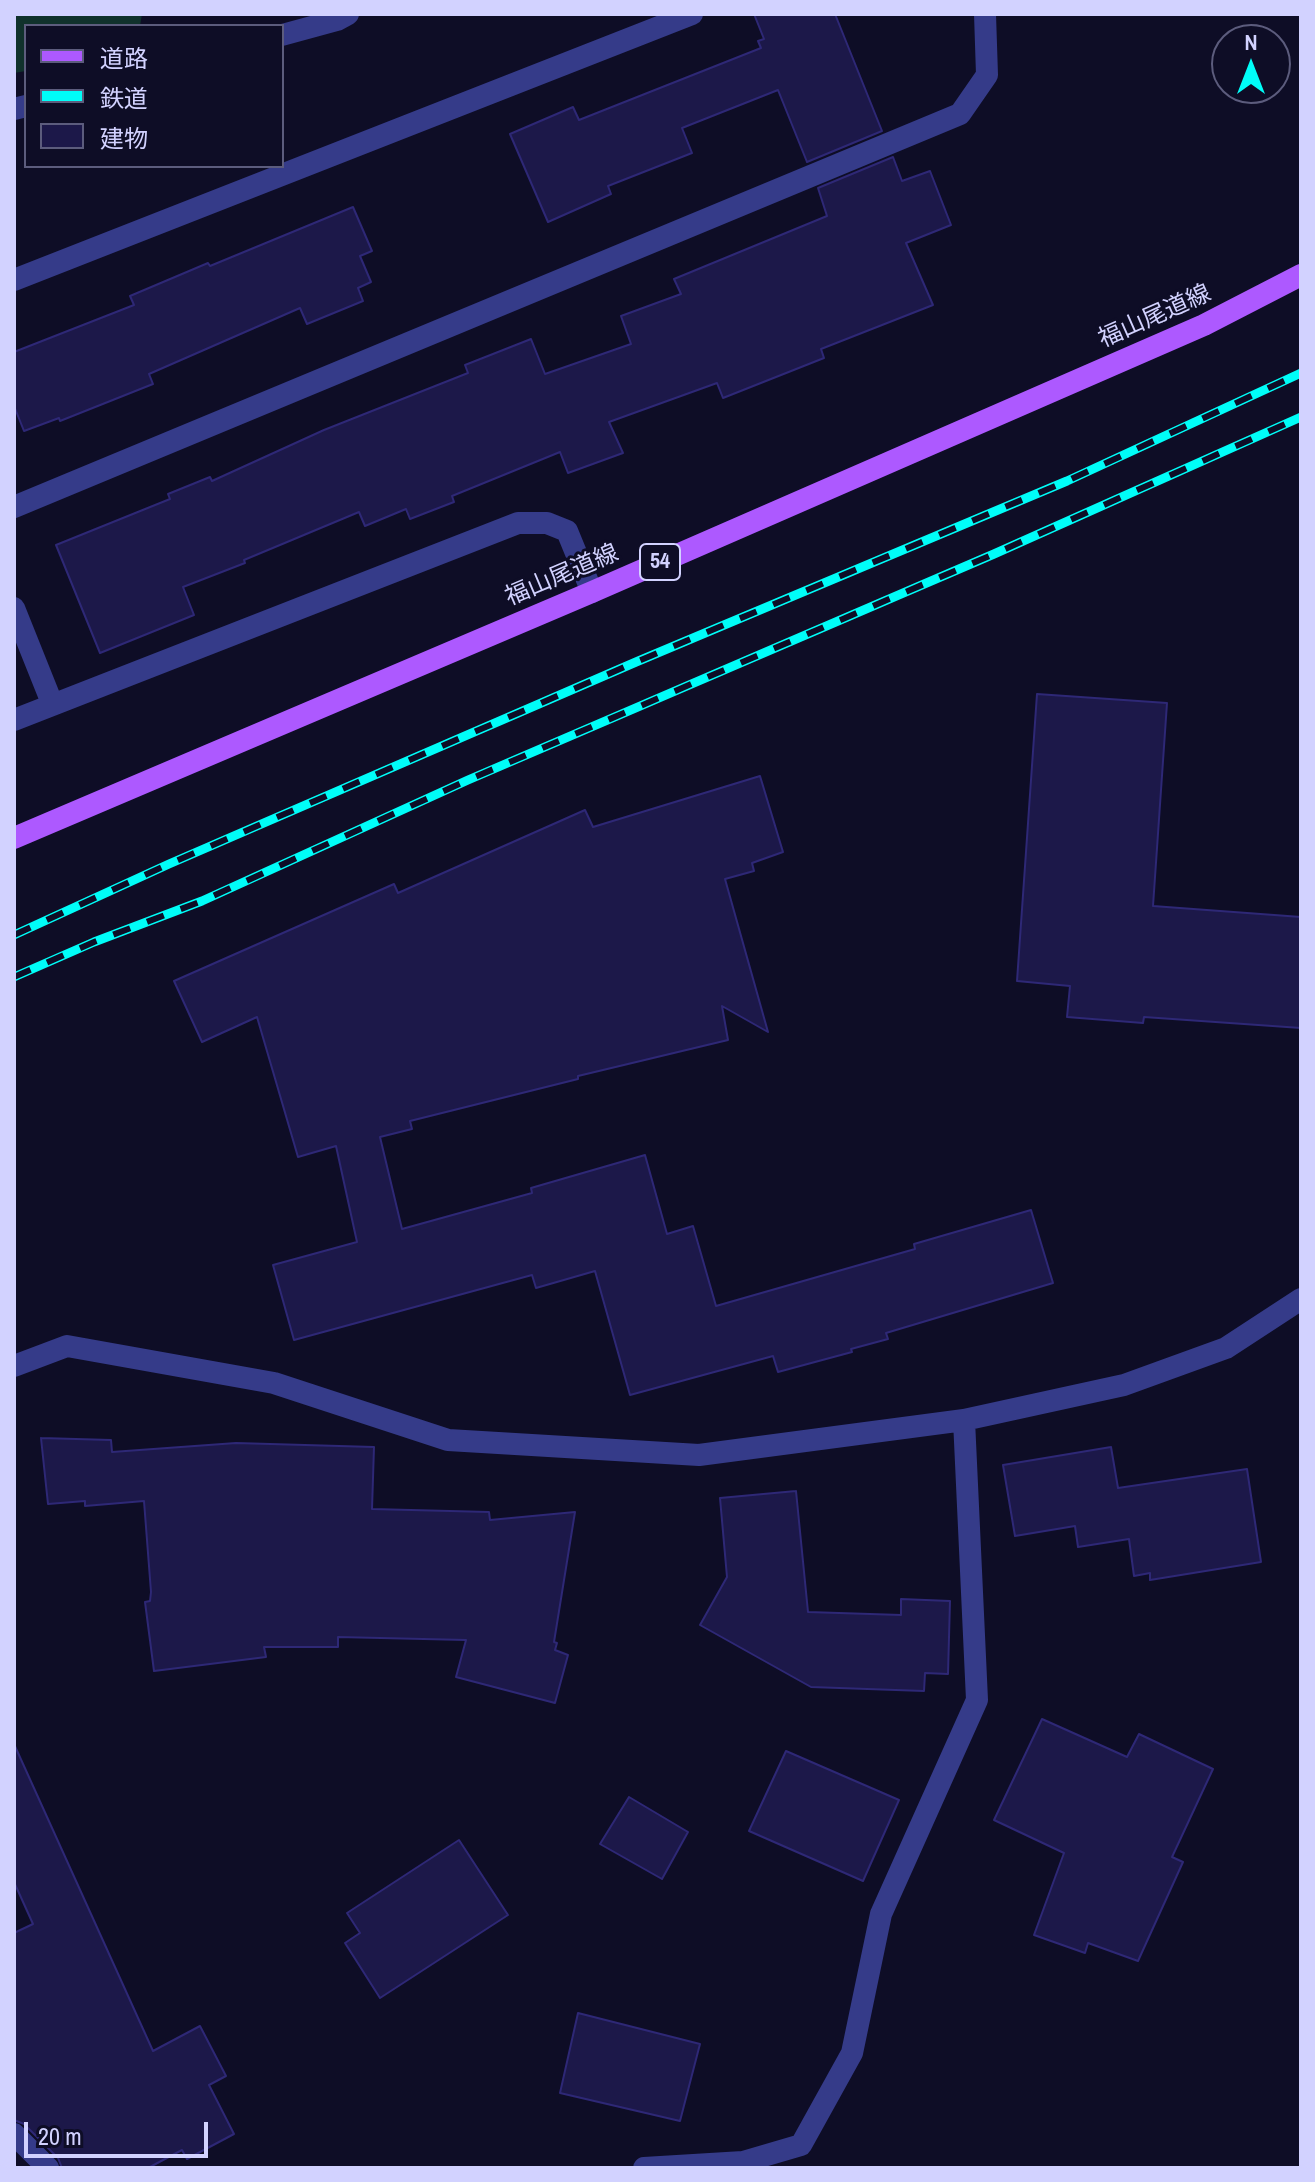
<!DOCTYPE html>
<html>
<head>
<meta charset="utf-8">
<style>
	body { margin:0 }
	#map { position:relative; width:1315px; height:2182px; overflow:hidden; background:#0e0d26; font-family:"Archivo Narrow","Noto Sans JP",sans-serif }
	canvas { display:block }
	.frame { position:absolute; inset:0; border:16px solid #d2d2ff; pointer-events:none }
	.legend { position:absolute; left:24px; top:24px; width:260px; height:144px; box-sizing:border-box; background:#0e0d26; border:2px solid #5c5c7d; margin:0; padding:10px 14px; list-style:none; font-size:24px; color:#d2d2ff }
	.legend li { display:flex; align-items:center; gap:16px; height:40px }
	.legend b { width:40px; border:2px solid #5c5c7d }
	.north { position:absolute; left:1211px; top:24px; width:80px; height:80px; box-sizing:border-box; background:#0e0d26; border:2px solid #5c5c7d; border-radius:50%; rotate:0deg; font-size:22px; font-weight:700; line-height:32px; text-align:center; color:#d2d2ff }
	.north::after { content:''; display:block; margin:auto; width:28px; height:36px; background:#00fdf8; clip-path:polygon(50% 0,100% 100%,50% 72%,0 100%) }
	.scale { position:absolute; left:24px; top:2122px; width:184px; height:36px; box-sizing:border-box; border:4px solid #d2d2ff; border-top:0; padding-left:10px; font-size:24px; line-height:28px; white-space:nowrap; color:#d2d2ff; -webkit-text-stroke:6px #0e0d26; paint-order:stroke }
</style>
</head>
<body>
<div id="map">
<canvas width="1315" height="2182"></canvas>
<div class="frame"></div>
<ul class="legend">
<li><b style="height:10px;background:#ad59ff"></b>道路</li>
<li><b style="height:10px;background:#00fdf8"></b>鉄道</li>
<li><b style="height:22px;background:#1c1849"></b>建物</li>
</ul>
<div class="north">N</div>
<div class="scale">20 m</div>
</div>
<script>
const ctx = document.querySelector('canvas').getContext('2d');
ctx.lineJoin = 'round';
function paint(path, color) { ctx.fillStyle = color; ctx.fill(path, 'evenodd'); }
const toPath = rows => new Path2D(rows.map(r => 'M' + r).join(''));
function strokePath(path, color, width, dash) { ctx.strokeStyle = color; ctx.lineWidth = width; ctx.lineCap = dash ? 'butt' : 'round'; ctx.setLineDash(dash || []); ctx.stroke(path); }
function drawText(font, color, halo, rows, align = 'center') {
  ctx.font = font + ' "Archivo Narrow","Noto Sans JP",sans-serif'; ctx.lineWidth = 6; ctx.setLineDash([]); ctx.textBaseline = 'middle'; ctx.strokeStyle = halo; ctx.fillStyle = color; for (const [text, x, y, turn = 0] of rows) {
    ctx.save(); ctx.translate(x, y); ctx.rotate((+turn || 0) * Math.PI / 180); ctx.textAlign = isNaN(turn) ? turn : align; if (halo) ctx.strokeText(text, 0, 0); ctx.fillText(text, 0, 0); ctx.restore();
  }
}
const green = toPath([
	[14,14,142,14,140,26,26,26,26,71,14,73]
]);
const building = toPath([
	[754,14,835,14,882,131,807,162,778,90,682,128,692,153,608,186,611,194,548,222,510,134,573,107,579,120,761,48,758,41,764,39,754,14],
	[893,157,902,181,930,171,951,225,906,243,933,305,821,349,824,358,723,398,717,383,609,422,623,453,568,473,560,452,452,496,454,502,410,519,406,509,365,526,359,512,244,560,245,563,183,587,194,615,100,653,56,545,170,499,168,494,210,477,212,481,324,430,468,373,465,365,531,339,545,374,631,344,621,316,681,294,674,279,827,216,818,188,893,157],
	[353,207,372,251,360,256,371,282,358,288,363,301,307,324,300,308,149,374,153,384,60,421,59,418,24,431,14,406,14,352,134,305,130,296,208,263,210,266,353,207],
	[1037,694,1167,703,1153,906,1301,917,1301,1028,1144,1017,1143,1023,1067,1017,1070,986,1017,981,1037,694],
	[760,776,783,852,752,863,754,871,725,879,768,1032,722,1006,728,1040,578,1076,578,1079,410,1121,412,1129,380,1137,402,1229,532,1193,531,1188,645,1155,667,1234,693,1226,716,1306,915,1249,914,1244,1031,1210,1053,1283,886,1333,888,1339,851,1349,852,1352,778,1372,773,1356,630,1395,595,1271,536,1288,532,1275,294,1340,273,1265,357,1242,336,1146,298,1157,257,1017,202,1042,174,981,394,884,398,893,585,810,593,827,760,776],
	[41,1438,111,1440,112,1452,236,1443,374,1447,372,1509,489,1512,490,1520,575,1512,554,1642,557,1643,555,1650,568,1655,555,1703,456,1677,466,1640,338,1637,338,1647,264,1647,266,1657,154,1671,145,1602,150,1601,151,1592,144,1501,85,1506,85,1501,48,1504,41,1438],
	[1111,1447,1118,1488,1247,1469,1261,1562,1150,1580,1150,1573,1134,1576,1129,1539,1078,1547,1075,1526,1015,1536,1003,1465,1111,1447],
	[796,1491,808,1612,901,1615,901,1599,950,1601,948,1674,925,1673,924,1691,811,1687,700,1625,727,1577,720,1498,796,1491],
	[1042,1719,1127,1757,1139,1734,1213,1769,1172,1857,1183,1862,1138,1961,1088,1943,1085,1953,1034,1935,1064,1853,994,1820,1042,1719],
	[14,1744,153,2051,200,2026,226,2076,209,2085,234,2134,187,2159,182,2150,148,2168,62,2168,58,2158,24,2124,14,2120,14,1933,33,1924,14,1882,14,1744],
	[786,1751,899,1800,863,1881,749,1831,786,1751],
	[629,1797,688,1832,662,1879,600,1844,629,1797],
	[459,1840,508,1915,380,1998,345,1943,360,1933,347,1913,459,1840],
	[578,2013,700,2044,680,2121,560,2093,578,2013]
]);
const minor = toPath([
	[282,35,337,20,348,14],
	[14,109,26,106],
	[14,280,692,14],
	[14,507,960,114,987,75,985,14],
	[14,608,52,703],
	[14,720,518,523,547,523,567,531,592,592],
	[14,1366,67,1346,274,1383,448,1440,699,1455,964,1420,1124,1385,1226,1348,1301,1299],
	[14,2134,48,2168],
	[644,2168,743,2162,801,2145,852,2053,881,1914,977,1700,964,1420]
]);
const primary = toPath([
	[14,838,592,592,1204,325,1301,275]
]);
const rail = toPath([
	[14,935,169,864,636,662,1067,481,1301,373],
	[14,977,94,942,202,901,468,780,994,554,1301,417]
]);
const shields = [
	[660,562,40]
];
const shieldNames = [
	["54",660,562]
];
const streetNames = [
	["福山尾道線",1155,317,-24],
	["福山尾道線",562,576,-23]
];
paint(green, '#10312c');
paint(building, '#1c1849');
strokePath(building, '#2e2876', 2);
strokePath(minor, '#353b89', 22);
strokePath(primary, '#ad59ff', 22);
strokePath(rail, '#00fdf8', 9);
strokePath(rail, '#0e0d26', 6, [18]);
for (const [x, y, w] of shields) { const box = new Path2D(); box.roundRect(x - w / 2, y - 18, w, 36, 6); ctx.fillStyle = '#0e0d26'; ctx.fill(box); strokePath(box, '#d2d2ff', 2); }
drawText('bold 22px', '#d2d2ff', null, shieldNames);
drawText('24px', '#d2d2ff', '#0e0d26', streetNames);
</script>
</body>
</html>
